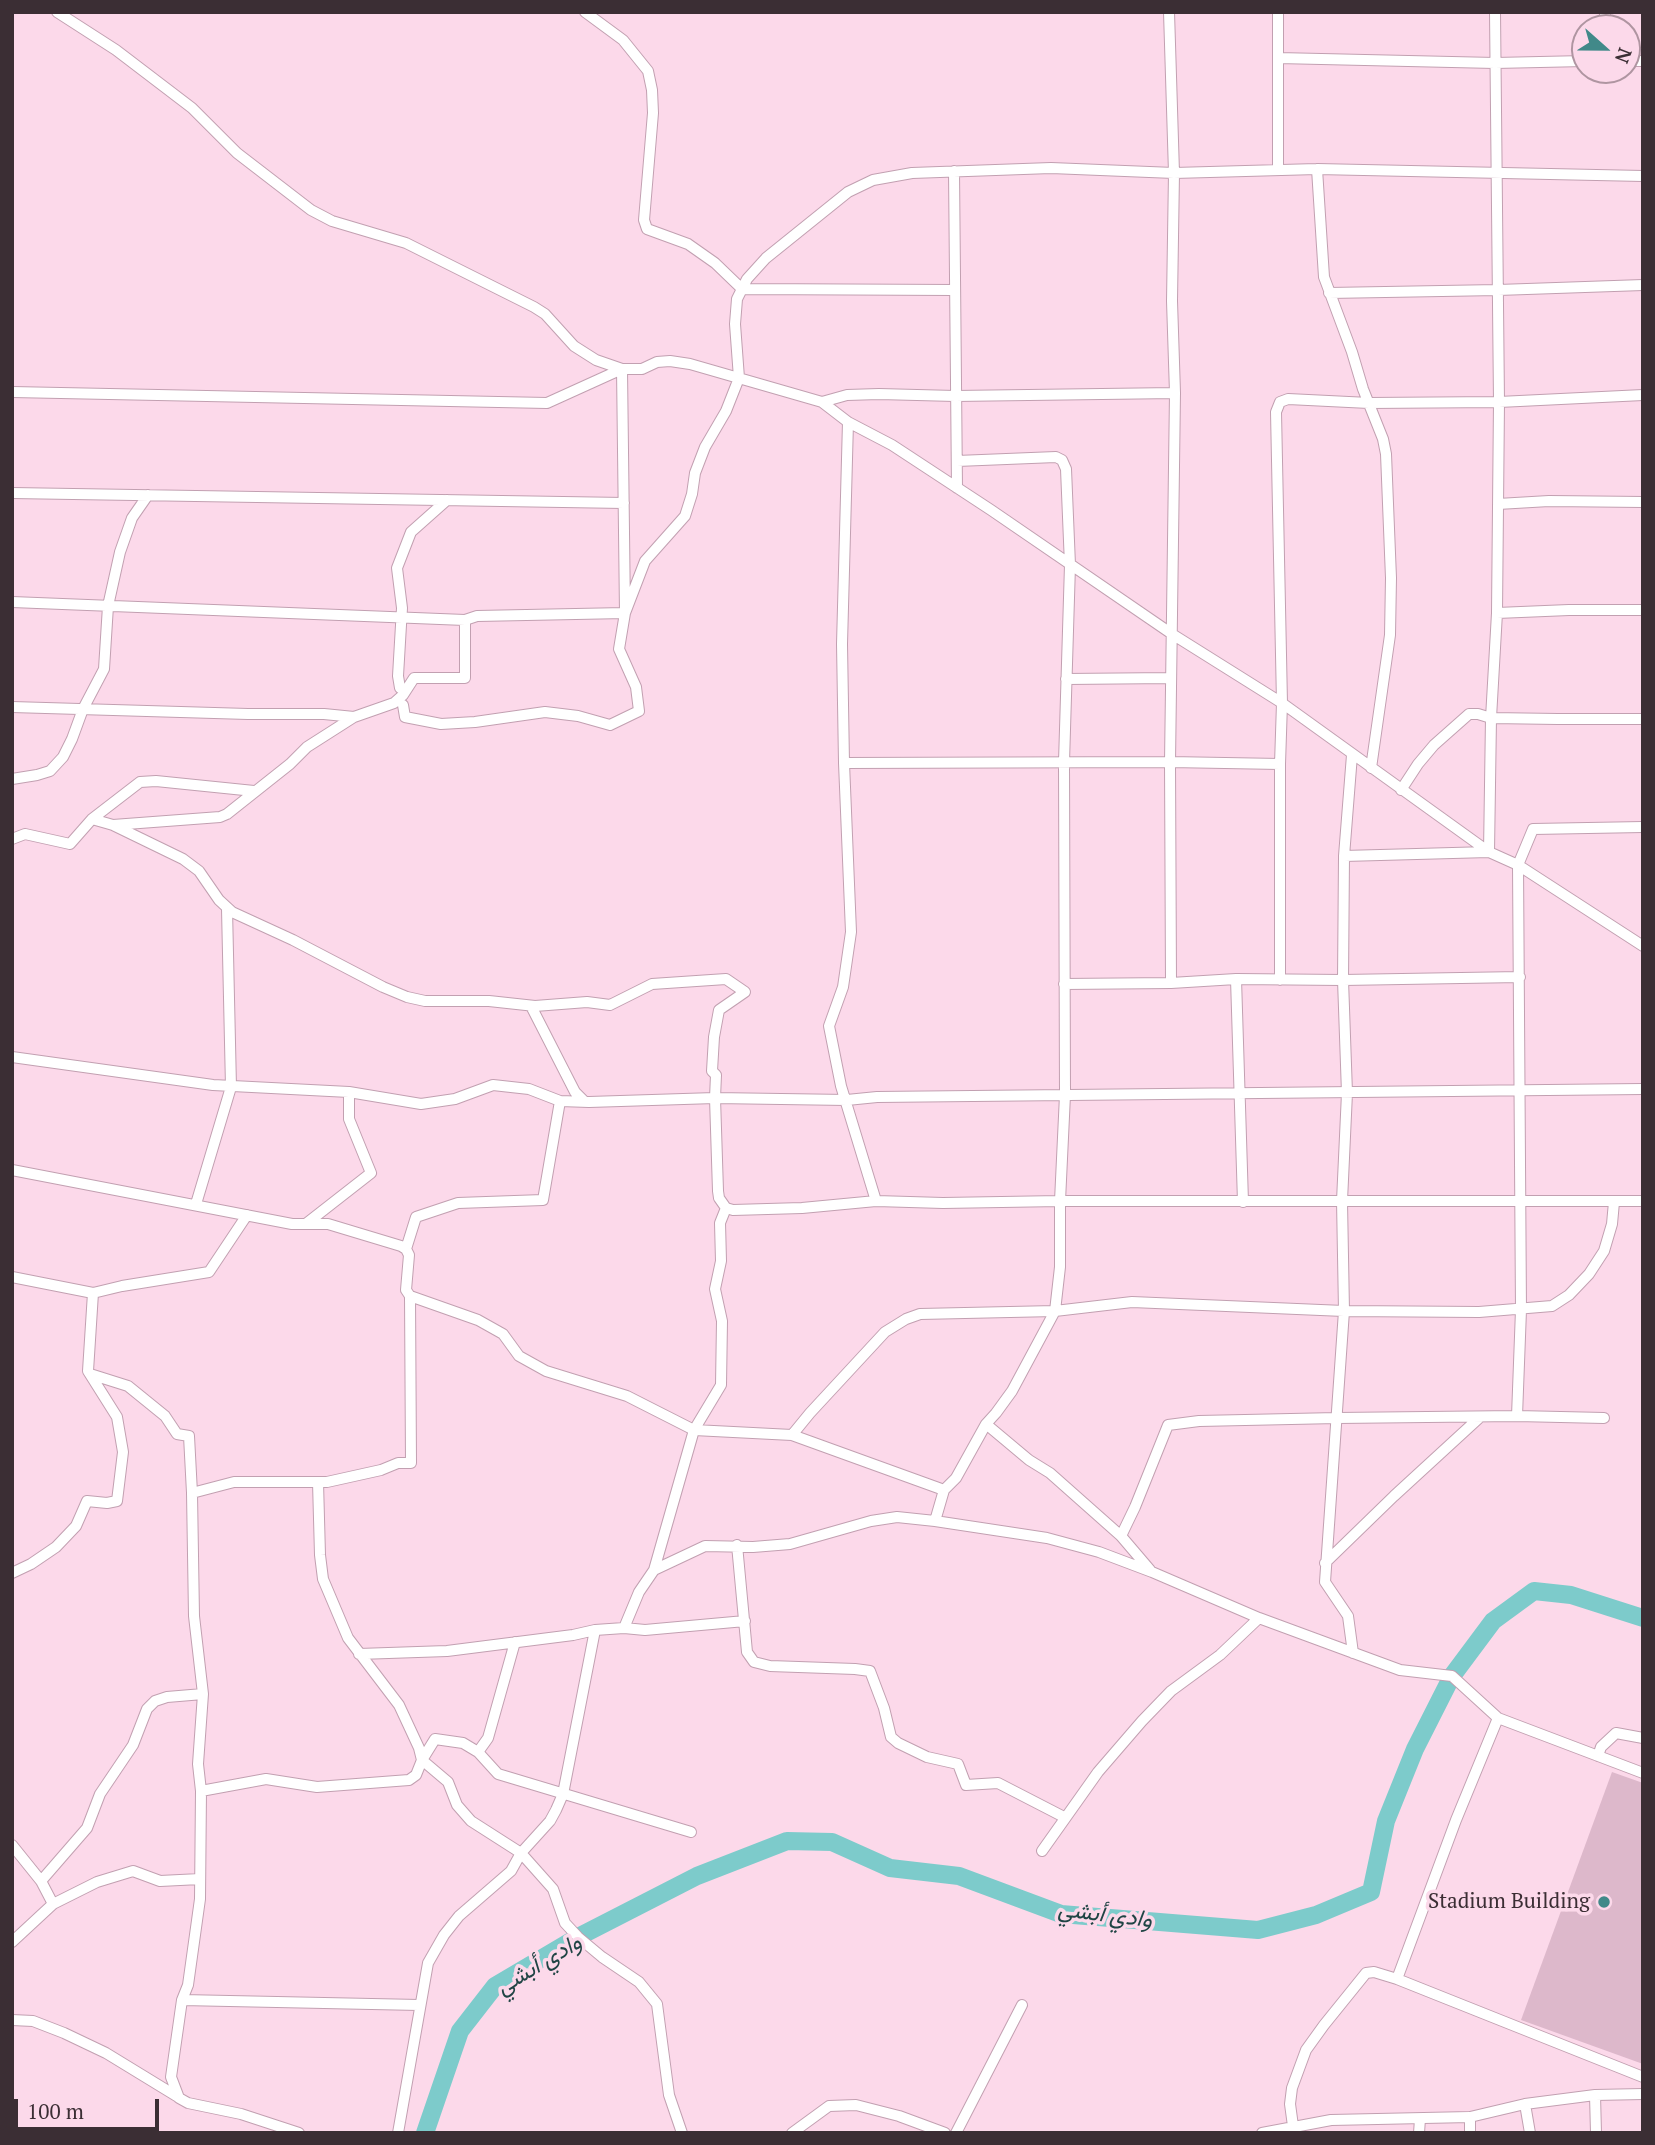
<!DOCTYPE html>
<html>
<head>
<meta charset="utf-8">
<style>
	body { margin:0 }
	#map { position:relative; width:1655px; height:2145px; overflow:hidden; background:#fcd9ea; font-family:"PT Serif",serif }
	canvas { display:block }
	.frame { position:absolute; inset:0; border:14px solid #3b2e34; pointer-events:none }
	.north { position:absolute; left:1571px; top:14px; width:70px; height:70px; box-sizing:border-box; background:#fcd9ea; border:2px solid #af95a1; border-radius:50%; rotate:111deg; font-size:19px; font-weight:700; line-height:28px; text-align:center; color:#3b2e34 }
	.north::after { content:''; display:block; margin:auto; width:24px; height:32px; background:#418989; clip-path:polygon(50% 0,100% 100%,50% 72%,0 100%) }
	.scale { position:absolute; left:14px; top:2099px; width:145px; height:32px; box-sizing:border-box; border:4px solid #3b2e34; border-top:0; padding-left:9px; font-size:21px; line-height:24px; white-space:nowrap; color:#3b2e34; -webkit-text-stroke:5px #fcd9ea; paint-order:stroke }
</style>
</head>
<body>
<div id="map">
<canvas width="1655" height="2145"></canvas>
<div class="frame"></div>
<div class="north">N</div>
<div class="scale">100 m</div>
</div>
<script>
const ctx = document.querySelector('canvas').getContext('2d');
ctx.lineJoin = 'round';
function paint(path, color) { ctx.fillStyle = color; ctx.fill(path, 'evenodd'); }
const toPath = rows => new Path2D(rows.map(r => 'M' + r).join(''));
function strokePath(path, color, width, dash) { ctx.strokeStyle = color; ctx.lineWidth = width; ctx.lineCap = dash ? 'butt' : 'round'; ctx.setLineDash(dash || []); ctx.stroke(path); }
function drawText(font, color, halo, rows, align = 'center') {
  ctx.font = font + ' "PT Serif",Vazirmatn,serif'; ctx.lineWidth = 7; ctx.setLineDash([]); ctx.textBaseline = 'middle'; ctx.strokeStyle = halo; ctx.fillStyle = color; for (const [text, x, y, turn = 0] of rows) {
    ctx.save(); ctx.translate(x, y); ctx.rotate((+turn || 0) * Math.PI / 180); ctx.textAlign = isNaN(turn) ? turn : align; if (halo) ctx.strokeText(text, 0, 0); ctx.fillText(text, 0, 0); ctx.restore();
  }
}
const green = toPath([
	[1612,1772,1643,1783,1643,2064,1521,2020]
]);
const river = toPath([
	[425,2133,460,2031,495,1986,578,1937,697,1876,787,1841,832,1842,890,1868,959,1876,1061,1914,1258,1930,1316,1915,1371,1892,1386,1821,1415,1749,1452,1676,1493,1621,1534,1591,1571,1595,1643,1618]
]);
const minor = toPath([
	[57,12,116,50,192,108,237,153,311,210,332,221,406,243,534,307,545,314,574,346,596,360,622,369,642,369,657,362,670,361,690,364,822,402,848,422,892,445,991,510,1172,634,1282,703,1489,852,1518,865,1643,946],
	[585,12,623,40,648,71,652,90,653,113,644,220,647,229,688,244,715,263,742,289,955,290],
	[1169,12,1174,173,1172,301,1175,393,1170,762,1171,983],
	[1605,12,1605,28],
	[1278,58,1495,63,1585,61],
	[1627,61,1643,61],
	[1317,169,1324,277,1352,352,1363,389,1383,439,1386,454,1391,578,1390,635,1371,768],
	[1278,170,1278,12],
	[954,171,957,488],
	[1329,293,1498,290,1643,285],
	[12,392,547,403,622,369,625,613,619,649,636,687,639,711,610,725,578,716,545,712,475,722,441,724,405,717,403,705],
	[822,402,847,395,879,394,955,396,1175,393],
	[848,422,842,644,844,763,851,932,843,987,829,1026,841,1086,876,1201],
	[12,493,624,503],
	[1498,504,1549,501,1643,502],
	[12,602,465,620,477,616,625,613],
	[625,613,645,561,685,516,692,494,695,473,705,447,726,411,739,378,735,324,737,299,747,279,766,258,848,192,873,180,912,173,1051,168,1174,173,1317,169,1643,176],
	[1497,613,1569,610,1643,610],
	[1066,679,1171,678],
	[400,688,398,676,402,608,397,568,411,532,447,500],
	[12,707,248,714,324,714,354,717,394,703,403,695,414,678,465,678,465,620],
	[1352,755,1344,856,1343,980,1347,1093,1342,1201,1344,1311,1325,1582,1348,1616,1353,1653],
	[844,763,1170,762,1280,764],
	[12,779,37,775,50,771,63,757,72,739,83,709,104,669,108,606,120,552,132,518,148,495],
	[1401,790,1418,764,1434,745,1469,714,1478,714,1491,718,1558,719,1643,719],
	[92,819,113,825,220,817,227,814,290,764,307,747,354,717],
	[113,825,183,859,199,871,219,900,232,912,293,940,383,987,407,997,425,1001,489,1001,535,1006,587,1002,610,1005,652,984,726,979,745,992,719,1010,714,1037,712,1071,716,1075,715,1098,718,1191,719,1198,726,1208,733,1210,802,1208,876,1201,943,1203,1060,1201,1643,1201],
	[12,839,25,834,70,844,92,819,140,782,156,781,254,791],
	[1344,856,1489,852,1491,718,1497,613,1499,402,1495,12],
	[1236,979,1243,1202],
	[1280,980,1280,764,1282,703,1276,412,1280,402,1288,399,1369,403,1499,402,1643,395],
	[1064,984,1171,983,1236,979,1343,980,1520,977],
	[531,1006,575,1092,585,1102],
	[12,1057,213,1085,349,1092,421,1104,455,1099,493,1085,529,1089,560,1101,589,1102,715,1098,847,1100,877,1097,1643,1089],
	[12,1170,292,1224,328,1224,401,1246,406,1249,409,1255,406,1290,410,1296,478,1320,503,1334,519,1356,546,1371,627,1396,694,1430,792,1435,944,1490],
	[196,1204,231,1087,227,909],
	[307,1223,371,1173,349,1119,349,1092],
	[406,1249,416,1217,458,1203,543,1200,560,1101],
	[12,1277,93,1293,88,1371,117,1417,123,1452,117,1501,107,1503,87,1501,76,1526,56,1547,31,1564,12,1573],
	[93,1293,122,1286,209,1272,247,1215],
	[90,1374,128,1386,165,1416,177,1434,189,1436,192,1493,194,1616,203,1694,198,1764,201,1791,200,1899,188,1985,182,2000,171,2077,179,2098,188,2103,241,2114,299,2133],
	[1517,1416,1521,1310,1518,865,1533,829,1643,827],
	[986,1424,1029,1460,1050,1473,1121,1536,1150,1570],
	[792,1435,810,1413,885,1332,906,1319,920,1314,1055,1311,1132,1302,1344,1311,1479,1312,1552,1306,1569,1295,1589,1274,1604,1251,1612,1224,1614,1202],
	[318,1482,320,1555,323,1579,348,1638,399,1705,419,1748,422,1760,448,1782,457,1805,471,1821,521,1853,553,1889,565,1923,578,1937,602,1957,639,1982,657,2004,669,2095,682,2133],
	[192,1493,234,1482,327,1482,381,1470,398,1463,411,1463,410,1296],
	[935,1521,944,1490,956,1478,986,1424,996,1413,1012,1391,1055,1311,1060,1267,1060,1201,1065,1095,1064,762,1070,565,1066,469,1062,460,1056,457,957,461],
	[1121,1536,1135,1507,1168,1425,1199,1421,1337,1418,1517,1416,1604,1418],
	[737,1545,747,1652,754,1662,770,1666,855,1669,870,1671,884,1708,891,1737,898,1743,927,1757,958,1764,966,1785,998,1783,1064,1817],
	[1325,1563,1394,1496,1479,1418],
	[654,1570,694,1430,721,1385,722,1321,715,1289,721,1261,720,1223,726,1208],
	[624,1628,639,1592,654,1570,705,1546,753,1547,790,1544,871,1521,897,1517,935,1521,1047,1538,1099,1552,1152,1572,1259,1618,1400,1670,1452,1676,1498,1718,1643,1773],
	[359,1654,447,1651,573,1635,595,1630,624,1628,645,1630,745,1621],
	[478,1752,488,1738,515,1642],
	[1598,1756,1601,1747,1616,1733,1643,1738],
	[201,1791,266,1779,317,1787,409,1780,416,1775,422,1760,435,1739,463,1743,478,1752,498,1774,691,1832],
	[12,1845,41,1881,53,1904],
	[1042,1851,1098,1772,1142,1721,1171,1691,1220,1655,1259,1618],
	[41,1881,87,1828,100,1794,133,1745,147,1709,155,1701,167,1697,203,1694],
	[12,1942,53,1904,97,1882,133,1871,160,1881,200,1879],
	[1397,1979,1456,1820,1498,1718],
	[182,2000,419,2005],
	[12,2020,33,2021,64,2033,106,2053,178,2097],
	[1595,2095,1596,2133],
	[1525,2104,1530,2133],
	[1293,2126,1290,2104,1292,2088,1306,2050,1324,2025,1366,1973,1374,1972,1397,1979,1643,2077],
	[398,2133,428,1963,444,1935,459,1916,511,1871,521,1853,550,1821,556,1810,563,1794,595,1630],
	[792,2133,829,2106,856,2105,899,2116,945,2133],
	[956,2133,1022,2005],
	[1262,2133,1331,2120,1470,2117,1525,2104,1595,2095,1643,2094],
	[1419,2133,1420,2119],
	[1470,2133,1470,2117]
]);
const markers = [
	[1604,1902,7,"#418989"]
];
const poiNames = [
	["Stadium Building",1590,1902]
];
const waterNames = [
	["وادي أبشي",1105,1915,7],
	["وادي أبشي",539,1965,-31]
];
paint(green, '#ddb8cb');
strokePath(river, '#7dcbcb', 18);
strokePath(minor, '#c2a0b1', 12);
strokePath(minor, '#fff', 10);
for (const [x, y, r, color] of markers) { const dot = new Path2D(); dot.arc(x, y, r, 0, 2 * Math.PI); ctx.fillStyle = color; ctx.fill(dot); strokePath(dot, '#fcd9ea', 2.5); }
drawText('21px', '#3b2e34', '#fcd9ea', poiNames, 'right');
drawText('italic 23px', '#1f4444', '#fcd9ea', waterNames);
</script>
</body>
</html>
